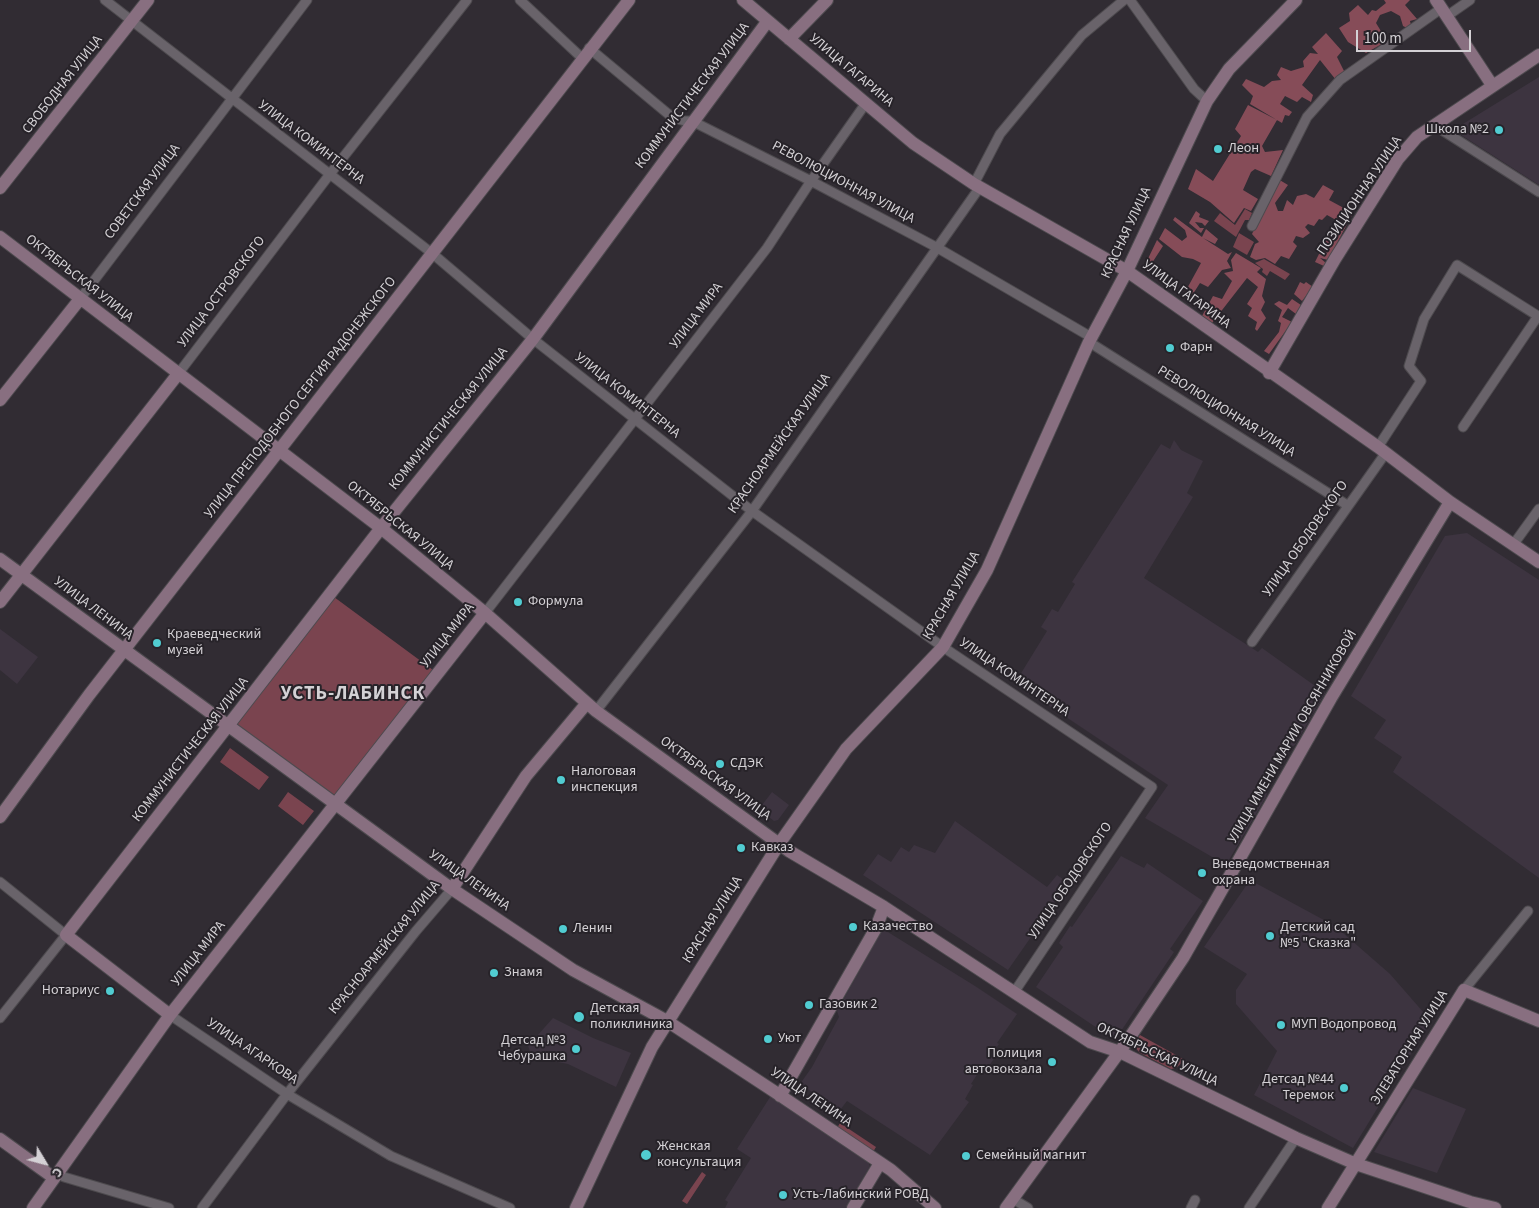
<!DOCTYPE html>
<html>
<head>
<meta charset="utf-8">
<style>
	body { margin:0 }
	#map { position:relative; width:1539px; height:1208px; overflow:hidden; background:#312c33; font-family:"Source Sans 3",sans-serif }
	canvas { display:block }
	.north { position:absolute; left:20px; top:1138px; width:50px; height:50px; -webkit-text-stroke:4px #272329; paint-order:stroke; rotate:127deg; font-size:14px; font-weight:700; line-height:20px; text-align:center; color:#d4d1d5 }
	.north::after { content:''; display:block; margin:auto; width:18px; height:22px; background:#d4d1d5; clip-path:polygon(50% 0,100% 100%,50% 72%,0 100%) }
	.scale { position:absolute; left:1356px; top:30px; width:115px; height:22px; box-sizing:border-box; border:2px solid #d4d1d5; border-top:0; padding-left:6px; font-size:15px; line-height:18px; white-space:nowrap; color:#d4d1d5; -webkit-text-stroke:4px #272329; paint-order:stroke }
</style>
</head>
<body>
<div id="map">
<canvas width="1539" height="1208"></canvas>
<div class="north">С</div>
<div class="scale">100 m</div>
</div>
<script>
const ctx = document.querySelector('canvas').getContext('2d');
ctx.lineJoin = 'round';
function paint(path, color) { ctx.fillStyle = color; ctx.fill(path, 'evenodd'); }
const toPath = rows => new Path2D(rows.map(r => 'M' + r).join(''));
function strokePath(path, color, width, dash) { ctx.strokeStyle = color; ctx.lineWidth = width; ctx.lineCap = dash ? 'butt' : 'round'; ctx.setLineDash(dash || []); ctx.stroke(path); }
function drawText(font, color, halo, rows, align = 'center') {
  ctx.font = font + ' "Source Sans 3",sans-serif'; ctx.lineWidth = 4; ctx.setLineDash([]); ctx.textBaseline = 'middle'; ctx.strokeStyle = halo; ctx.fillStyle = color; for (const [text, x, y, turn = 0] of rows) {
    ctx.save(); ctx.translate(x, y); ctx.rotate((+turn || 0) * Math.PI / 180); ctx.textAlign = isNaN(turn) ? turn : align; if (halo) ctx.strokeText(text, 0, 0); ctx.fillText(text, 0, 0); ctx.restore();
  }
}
const built = toPath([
	[1539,77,1539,185,1458,133,1458,127],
	[1174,440,1181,450,1203,461,1187,493,1193,497,1144,578,1258,652,1262,648,1325,693,1295,745,1280,756,1273,766,1266,797,1226,865,1145,818,1168,785,1015,683,1047,631,1041,627,1052,609,1058,612,1075,584,1072,582,1161,444,1170,449],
	[1467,533,1539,580,1539,878,1393,772,1402,757,1374,738,1386,720,1351,696,1445,536],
	[0,629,38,657,17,684,0,670],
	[772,792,789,805,778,820,774,821,759,809],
	[955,821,1047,887,1057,875,1071,885,1059,897,1008,970,863,875,878,854,891,862,901,847,909,852,914,845,935,853],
	[1121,856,1144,868,1147,863,1203,901,1170,949,1174,952,1115,1040,1036,987,1063,947,1059,943,1070,926,1072,927],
	[1250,880,1335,926,1390,974,1431,1021,1353,1148,1254,1095,1277,1051,1236,1004,1236,990,1247,974,1204,947],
	[883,929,975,986,1017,1014,997,1043,999,1044,994,1051,998,1053,984,1073,980,1070,971,1084,973,1085,965,1099,969,1102,930,1155,847,1101,840,1110,800,1084,812,1067,839,1017,837,1011],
	[553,1018,593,1038,631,1053,616,1087,568,1064,532,1057,528,1046],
	[1413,1088,1466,1109,1437,1173,1374,1152],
	[772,1094,866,1156,870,1166,846,1208,725,1208,728,1202,725,1200,751,1158,737,1149]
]);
const green = toPath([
	[1245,209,1252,213,1249,220,1245,220,1236,237,1214,221,1220,213,1235,225],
	[1239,233,1254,242,1247,255,1233,247],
	[1264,259,1290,274,1285,280,1270,271,1267,276,1262,272,1263,269,1255,263],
	[334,597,433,670,333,797,234,727],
	[230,748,269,777,259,790,220,762],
	[288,792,314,811,303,825,278,806],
	[1140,1035,1185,1060,1176,1068,1171,1069,1140,1053,1133,1045],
	[840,1123,876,1147,873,1152,837,1128],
	[702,1172,706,1175,687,1204,682,1201]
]);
const forest = toPath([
	[1384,0,1410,0,1405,5,1417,19,1410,21,1411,25,1407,28,1403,26,1400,16,1391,11,1380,15,1376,23,1387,41,1366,53,1348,42,1339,28,1350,21,1349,13,1358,5,1368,15,1372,10,1376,11,1386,3],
	[1326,33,1342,51,1337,57,1345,73,1336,80,1320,60,1302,85,1313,95,1311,102,1302,97,1297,102,1285,96,1280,104,1292,112,1289,116,1285,115,1282,123,1250,104,1253,96,1242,85,1246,79,1264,87,1272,81,1281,80,1277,75,1281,67,1291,71,1304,67,1303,61,1310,53,1318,54,1312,47],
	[1248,105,1277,120,1262,146,1265,152,1283,150,1271,176,1255,169,1251,172,1243,190,1258,199,1251,211,1244,208,1234,223,1210,202,1188,189,1196,169,1213,181,1241,136,1235,129],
	[1278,179,1288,185,1275,203,1278,211,1283,211,1287,200,1293,205,1297,196,1306,194,1314,198,1323,185,1334,191,1329,200,1353,213,1328,260,1320,258,1326,263,1324,266,1315,262,1336,220,1327,215,1322,220,1319,219,1314,226,1308,224,1305,227,1310,233,1303,238,1296,236,1293,242,1297,246,1289,259,1281,256,1275,264,1265,258,1256,260,1250,257,1255,244,1259,242,1252,234],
	[1196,211,1200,214,1199,217,1209,221,1205,226,1202,223,1195,222,1200,228,1204,228,1201,233,1189,223],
	[1175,217,1202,237,1206,229,1218,239,1215,244,1203,238,1228,254,1232,252,1227,261,1231,268,1222,270,1208,287,1200,283,1191,297,1184,294,1201,263,1193,259,1182,257,1159,239,1165,228,1182,241,1187,237,1185,230,1173,220],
	[1157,240,1163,246,1152,263,1163,271,1158,276,1144,267],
	[1236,253,1261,268,1257,272,1266,279,1262,296,1265,302,1261,310,1266,318,1257,331,1255,329,1257,322,1248,316,1252,308,1247,304,1258,287,1247,278,1212,323,1202,316,1213,296,1222,299,1232,281,1224,273,1233,271,1231,260],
	[1300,282,1304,284,1306,282,1313,287,1302,301,1294,294],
	[1292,299,1301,305,1296,314,1288,308,1282,317,1292,322,1269,354,1264,351,1279,332,1281,323,1278,321,1282,310,1274,304,1279,301,1287,305]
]);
const street = toPath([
	[105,0,433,254,533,339,752,511,943,647,1152,787,1015,991],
	[520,0,582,58],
	[1130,0,1194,89,1207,101],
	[1447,16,1470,0],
	[589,48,673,118,685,121,692,121,811,181,936,247,1091,337],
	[1434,125,1539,192],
	[974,184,1000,134,1082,35,1124,0],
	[1252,226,1307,117,1340,80,1442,8],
	[80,299,307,0],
	[1089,342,1347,505],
	[178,374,330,174,467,0],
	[1378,447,1421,381,1409,366,1424,319,1457,265,1538,316,1463,427],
	[1513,545,1539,509],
	[485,613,767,248,811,181,866,103],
	[1252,642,1385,454],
	[596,711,752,511,980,187],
	[0,882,66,935,0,1018],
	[1464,990,1528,911],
	[170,1015,287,1094,391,1156,510,1208],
	[58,1173,64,1177,169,1208],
	[1013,1199,1028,1208],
	[202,1208,287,1094,416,931,452,889],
	[1191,1208,1195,1200],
	[1249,1208,1296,1138]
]);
const secondary = toPath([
	[743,0,913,143,974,184,1127,271,1378,447,1450,502,1539,562],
	[1436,0,1492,85],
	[789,39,827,0],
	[0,188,148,0],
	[0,237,381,528,485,613,596,711,789,851,884,907,1090,1042,1120,1052,1296,1138,1356,1164,1470,1202,1495,1208],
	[1269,373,1335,259,1398,159,1417,137,1539,55],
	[0,400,80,299],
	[0,559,452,889,573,970,667,1021,772,1090,891,1170,935,1208],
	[0,602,178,374],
	[0,817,89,695,629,0],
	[452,889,526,776,587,703],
	[170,1015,66,935,381,528,533,339,767,22],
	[780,1096,876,928,884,907],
	[0,1139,54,1178],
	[33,1208,170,1015,485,613],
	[576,1208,652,1047,779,844,846,749,943,647,987,570,1089,342,1127,271,1207,101,1229,69,1296,0],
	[853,1208,880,1163],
	[1006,1208,1128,1040,1183,958,1331,698,1450,502],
	[1328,1208,1464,990,1539,1021]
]);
const markers = [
	[1499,130,5,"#51ccd1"],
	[1218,149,5,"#51ccd1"],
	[1170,348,5,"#51ccd1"],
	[518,602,5,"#51ccd1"],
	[157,643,5,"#51ccd1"],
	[720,764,5,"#51ccd1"],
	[561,780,5,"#51ccd1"],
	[741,848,5,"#51ccd1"],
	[1202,873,5,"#51ccd1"],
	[853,927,5,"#51ccd1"],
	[563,929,5,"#51ccd1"],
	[1270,936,5,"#51ccd1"],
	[494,973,5,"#51ccd1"],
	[110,991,5,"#51ccd1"],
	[809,1005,5,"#51ccd1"],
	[579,1017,6,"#51ccd1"],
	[1281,1025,5,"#51ccd1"],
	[768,1039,5,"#51ccd1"],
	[576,1049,5,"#51ccd1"],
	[1052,1062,5,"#51ccd1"],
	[1344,1088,5,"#51ccd1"],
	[646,1155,6,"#51ccd1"],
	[966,1156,5,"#51ccd1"],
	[783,1195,5,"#51ccd1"]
];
const streetNames = [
	["УЛИЦА ГАГАРИНА",851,71,40],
	["СВОБОДНАЯ УЛИЦА",63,85,-52],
	["КОММУНИСТИЧЕСКАЯ УЛИЦА",693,96,-53],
	["УЛИЦА КОМИНТЕРНА",311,143,37],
	["РЕВОЛЮЦИОННАЯ УЛИЦА",843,183,28],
	["СОВЕТСКАЯ УЛИЦА",143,192,-53],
	["ПОЗИЦИОННАЯ УЛИЦА",1360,196,-56],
	["КРАСНАЯ УЛИЦА",1127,233,-65],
	["ОКТЯБРЬСКАЯ УЛИЦА",79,279,38],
	["УЛИЦА ОСТРОВСКОГО",222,292,-53],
	["УЛИЦА ГАГАРИНА",1186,295,36],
	["УЛИЦА МИРА",697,316,-53],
	["УЛИЦА КОМИНТЕРНА",627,396,38],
	["УЛИЦА ПРЕПОДОБНОГО СЕРГИЯ РАДОНЕЖСКОГО",301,398,-52],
	["РЕВОЛЮЦИОННАЯ УЛИЦА",1226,412,32],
	["КОММУНИСТИЧЕСКАЯ УЛИЦА",449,419,-51],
	["КРАСНОАРМЕЙСКАЯ УЛИЦА",780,444,-55],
	["ОКТЯБРЬСКАЯ УЛИЦА",400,526,39],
	["УЛИЦА ОБОДОВСКОГО",1306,539,-55],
	["КРАСНАЯ УЛИЦА",952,596,-60],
	["УЛИЦА ЛЕНИНА",93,609,37],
	["УЛИЦА МИРА",448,636,-52],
	["УЛИЦА КОМИНТЕРНА",1014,678,34],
	["УЛИЦА ИМЕНИ МАРИИ ОВСЯННИКОВОЙ",1293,737,-60],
	["КОММУНИСТИЧЕСКАЯ УЛИЦА",191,750,-52],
	["ОКТЯБРЬСКАЯ УЛИЦА",715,779,36],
	["УЛИЦА ЛЕНИНА",469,881,35],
	["УЛИЦА ОБОДОВСКОГО",1071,881,-56],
	["КРАСНАЯ УЛИЦА",713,920,-58],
	["КРАСНОАРМЕЙСКАЯ УЛИЦА",385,948,-51],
	["УЛИЦА МИРА",199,954,-52],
	["ЭЛЕВАТОРНАЯ УЛИЦА",1410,1048,-58],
	["УЛИЦА АГАРКОВА",252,1052,34],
	["ОКТЯБРЬСКАЯ УЛИЦА",1157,1055,25],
	["УЛИЦА ЛЕНИНА",811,1098,34]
];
const poiNames = [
	["Школа №2",1489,130,"right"],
	["Леон",1228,149],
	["Фарн",1180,348],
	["Формула",528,602],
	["Краеведческий",167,635],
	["музей",167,651],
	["СДЭК",730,764],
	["Налоговая",571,772],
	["инспекция",571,788],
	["Кавказ",751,848],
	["Вневедомственная",1212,865],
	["охрана",1212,881],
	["Казачество",863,927],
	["Детский сад",1280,928],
	["№5 \"Сказка\"",1280,944],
	["Ленин",573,929],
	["Знамя",504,973],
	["Нотариус",100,991,"right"],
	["Газовик 2",819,1005],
	["Детская",590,1009],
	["поликлиника",590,1025],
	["МУП Водопровод",1291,1025],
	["Уют",778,1039],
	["Детсад №3",566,1041,"right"],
	["Чебурашка",566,1057,"right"],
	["Полиция",1042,1054,"right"],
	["автовокзала",1042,1070,"right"],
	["Детсад №44",1334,1080,"right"],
	["Теремок",1334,1096,"right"],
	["Женская",657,1147],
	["консультация",657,1163],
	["Семейный магнит",976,1156],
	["Усть-Лабинский РОВД",793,1195]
];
const districtNames = [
	["УСТЬ-ЛАБИНСК",353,695]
];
paint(built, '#3d3440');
paint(green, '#7a444f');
paint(forest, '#864c58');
strokePath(street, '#4d4a4e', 11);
strokePath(secondary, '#4d4a4e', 14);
strokePath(street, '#69636a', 9);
strokePath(secondary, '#886f80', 12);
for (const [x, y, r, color] of markers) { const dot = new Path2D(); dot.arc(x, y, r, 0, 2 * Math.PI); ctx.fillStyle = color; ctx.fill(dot); strokePath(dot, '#272329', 2); }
drawText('14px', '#d4d1d5', '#272329', streetNames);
drawText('14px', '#d4d1d5', '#272329', poiNames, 'left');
ctx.letterSpacing = '1px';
drawText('bold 19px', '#d4d1d5', '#272329', districtNames);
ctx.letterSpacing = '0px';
</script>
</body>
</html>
